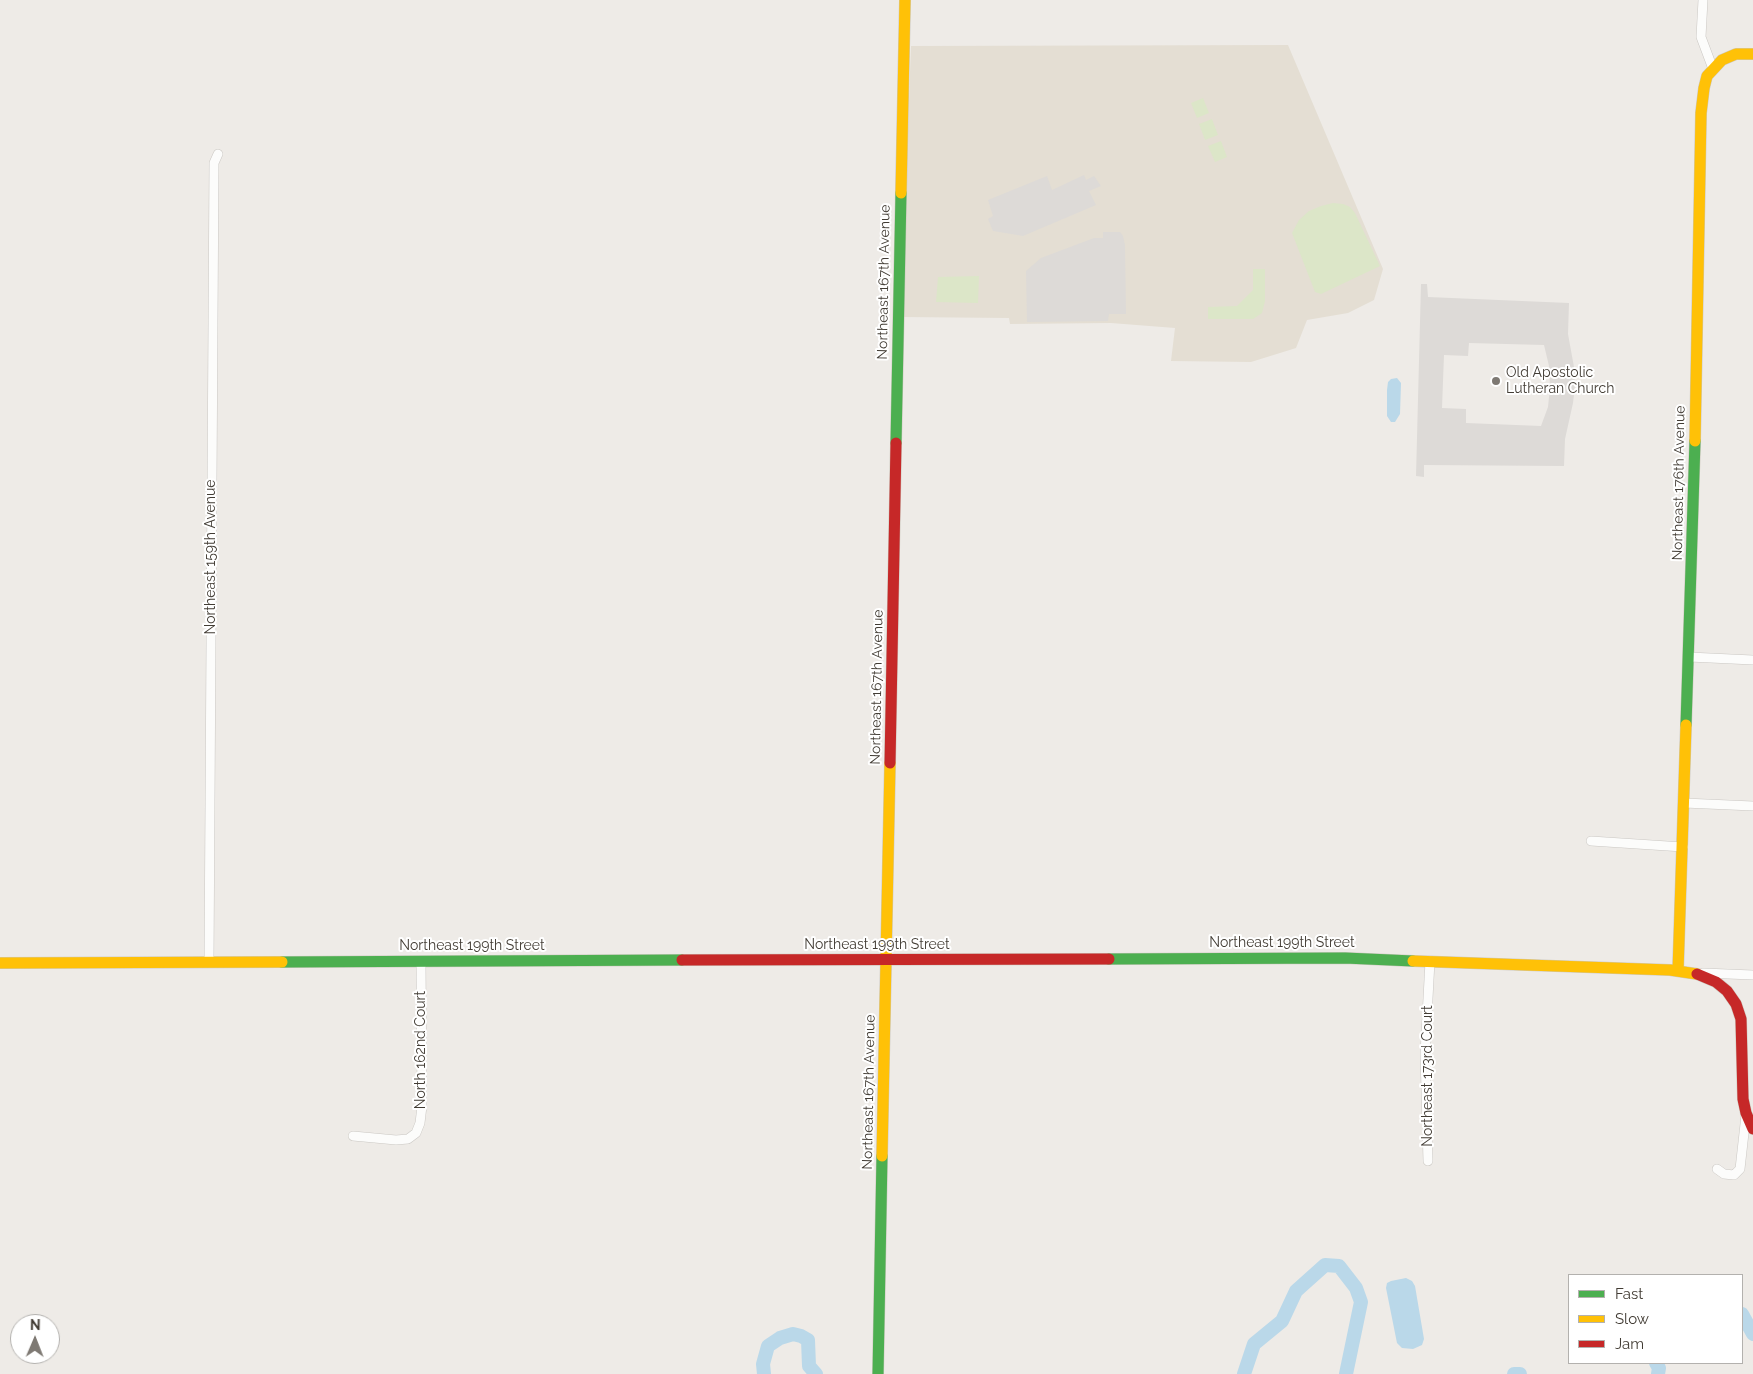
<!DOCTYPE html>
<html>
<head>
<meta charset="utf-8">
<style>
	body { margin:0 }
	#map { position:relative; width:1753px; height:1374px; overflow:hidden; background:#eeebe7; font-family:Raleway,sans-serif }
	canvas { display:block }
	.legend { position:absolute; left:1568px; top:1274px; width:175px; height:90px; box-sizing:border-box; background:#fff; border:1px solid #b3b1ae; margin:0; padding:6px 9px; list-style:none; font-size:15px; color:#423c34 }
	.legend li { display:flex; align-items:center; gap:10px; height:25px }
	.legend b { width:25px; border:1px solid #b3b1ae }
	.north { position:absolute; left:10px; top:1314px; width:50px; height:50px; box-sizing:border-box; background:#fff; border:1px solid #b3b1ae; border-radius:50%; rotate:1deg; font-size:14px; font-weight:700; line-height:20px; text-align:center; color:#423c34 }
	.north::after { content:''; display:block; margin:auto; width:18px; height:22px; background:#7e7973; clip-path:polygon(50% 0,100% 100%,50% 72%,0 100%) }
</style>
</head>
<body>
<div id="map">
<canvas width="1753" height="1374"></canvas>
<ul class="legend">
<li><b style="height:6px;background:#4caf50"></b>Fast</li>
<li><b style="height:6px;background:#ffc107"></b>Slow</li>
<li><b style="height:6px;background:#c62828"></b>Jam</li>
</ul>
<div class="north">N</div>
</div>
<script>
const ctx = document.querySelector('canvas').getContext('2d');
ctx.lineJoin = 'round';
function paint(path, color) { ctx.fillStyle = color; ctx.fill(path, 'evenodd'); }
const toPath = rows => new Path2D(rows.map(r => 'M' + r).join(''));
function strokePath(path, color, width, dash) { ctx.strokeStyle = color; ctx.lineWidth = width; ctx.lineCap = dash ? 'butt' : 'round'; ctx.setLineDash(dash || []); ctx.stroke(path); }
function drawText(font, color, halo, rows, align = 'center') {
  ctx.font = font + ' Raleway,sans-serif'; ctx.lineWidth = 4; ctx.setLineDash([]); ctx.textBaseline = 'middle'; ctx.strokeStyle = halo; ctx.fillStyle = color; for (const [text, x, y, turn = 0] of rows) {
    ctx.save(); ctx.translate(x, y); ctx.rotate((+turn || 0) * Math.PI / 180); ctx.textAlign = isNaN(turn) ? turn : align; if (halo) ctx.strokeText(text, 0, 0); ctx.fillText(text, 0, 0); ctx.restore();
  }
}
const education = toPath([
	[1288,45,1383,269,1374,300,1348,313,1307,320,1296,348,1251,362,1171,361,1175,328,1111,323,1010,324,1009,318,901,317,911,46]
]);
const green = toPath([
	[1203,98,1209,113,1197,118,1191,103],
	[1212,119,1218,135,1205,140,1199,124],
	[1221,141,1227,157,1215,162,1208,146],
	[1333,203,1343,204,1350,207,1355,213,1380,266,1321,294,1315,292,1292,233,1299,220,1309,211,1321,206],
	[1253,269,1265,269,1265,301,1262,313,1253,319,1208,319,1208,307,1237,306,1253,290],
	[979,276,978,303,936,302,938,277]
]);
const parking = toPath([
	[1084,175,1086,180,1094,176,1101,186,1089,191,1096,205,1023,236,993,231,988,219,993,216,988,200,1047,176,1052,190],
	[1103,232,1120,232,1123,236,1125,245,1126,314,1109,314,1108,321,1027,322,1026,271,1041,258,1094,238,1103,238],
	[1421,284,1427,284,1428,297,1569,303,1568,334,1574,367,1575,386,1573,403,1565,439,1564,466,1424,465,1424,477,1416,476],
	[1469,343,1544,345,1549,366,1550,387,1548,407,1541,426,1466,423,1466,409,1442,408,1444,355,1468,356]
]);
const water = toPath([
	[1397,378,1401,383,1400,414,1395,422,1391,422,1387,416,1387,390,1388,382,1391,379],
	[1406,1278,1412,1281,1415,1286,1424,1339,1422,1345,1413,1349,1402,1348,1397,1343,1386,1288,1387,1283,1391,1281]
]);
const river = toPath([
	[1742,1314,1753,1334],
	[1656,1363,1659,1368,1658,1374],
	[764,1374,763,1364,768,1346,780,1338,793,1334,801,1336,808,1340,809,1366,816,1374],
	[1244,1374,1254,1344,1282,1321,1296,1291,1325,1265,1339,1266,1356,1288,1361,1302,1346,1374],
	[1514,1374,1520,1374]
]);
const street = toPath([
	[1703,0,1701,37,1713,69],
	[1689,657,1753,660],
	[1684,803,1753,806],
	[1591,841,1683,847],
	[209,962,214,163,218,154],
	[1703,973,1753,975],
	[353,1136,396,1140,408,1139,416,1133,420,1123,422,1106,421,961],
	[1428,1161,1425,1054,1430,961],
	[1717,1169,1724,1174,1734,1175,1740,1169,1746,1115]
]);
const fast = toPath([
	[896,443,901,193],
	[1686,725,1695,441],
	[1109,959,1345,958,1413,961],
	[282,962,682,960],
	[878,1374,882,1156]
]);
const slow = toPath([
	[901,193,905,0],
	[1695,441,1701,113,1704,88,1707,76,1722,60,1736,54,1753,54],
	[1413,961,1670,970,1697,974],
	[0,963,282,962],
	[1678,971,1686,725],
	[882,1156,890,763]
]);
const jam = toPath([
	[890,763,896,443],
	[682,960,1109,959],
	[1697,974,1716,982,1727,991,1736,1004,1741,1019,1743,1099,1746,1113,1753,1129]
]);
const markers = [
	[1496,381,5,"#7e7973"]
];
const streetNames = [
	["Northeast 167th Avenue",884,282,-89],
	["Northeast 176th Avenue",1679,483,-89],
	["Northeast 159th Avenue",211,557,-90],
	["Northeast 167th Avenue",877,687,-89],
	["Northeast 199th Street",1282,943],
	["Northeast 199th Street",877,945],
	["Northeast 199th Street",472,946],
	["North 162nd Court",421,1050,-90],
	["Northeast 173rd Court",1428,1076,-90],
	["Northeast 167th Avenue",869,1092,-89]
];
const poiNames = [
	["Old Apostolic",1506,373],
	["Lutheran Church",1506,389]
];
paint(education, '#e4ded3');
paint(green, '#dce6c8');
paint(parking, '#dddad7');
paint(water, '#bad8e9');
strokePath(river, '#bad8e9', 14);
strokePath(street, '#cac7c3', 10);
strokePath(fast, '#ccc8be', 12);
strokePath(slow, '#ccc8be', 12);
strokePath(jam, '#ccc8be', 12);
strokePath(street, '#fcfcfb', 9);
strokePath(fast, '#4caf50', 11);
strokePath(slow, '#ffc107', 11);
strokePath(jam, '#c62828', 11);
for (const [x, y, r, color] of markers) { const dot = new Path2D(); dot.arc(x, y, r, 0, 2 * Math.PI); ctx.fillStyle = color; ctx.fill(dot); strokePath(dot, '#fff', 2); }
drawText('14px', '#423c34', '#fff', streetNames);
drawText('14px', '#423c34', '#fff', poiNames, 'left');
</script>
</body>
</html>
